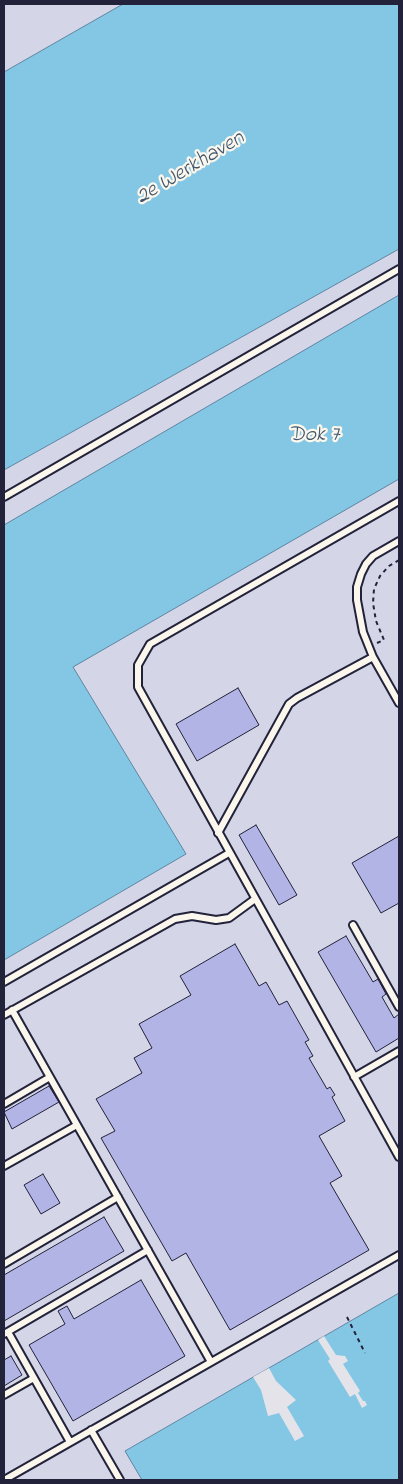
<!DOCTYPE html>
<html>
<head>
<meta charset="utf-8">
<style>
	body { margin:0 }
	#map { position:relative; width:403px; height:1484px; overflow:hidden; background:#e5e3ea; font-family:"Indie Flower",sans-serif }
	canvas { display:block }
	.frame { position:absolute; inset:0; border:5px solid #22223b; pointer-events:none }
</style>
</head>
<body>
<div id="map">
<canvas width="403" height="1484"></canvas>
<div class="frame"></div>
</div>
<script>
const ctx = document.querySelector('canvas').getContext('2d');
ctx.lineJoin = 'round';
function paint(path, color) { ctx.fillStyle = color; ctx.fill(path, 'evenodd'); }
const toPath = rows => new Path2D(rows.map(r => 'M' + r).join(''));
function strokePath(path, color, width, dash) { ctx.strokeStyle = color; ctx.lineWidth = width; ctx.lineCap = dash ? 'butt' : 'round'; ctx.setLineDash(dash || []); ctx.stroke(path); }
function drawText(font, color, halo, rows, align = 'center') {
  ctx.font = font + ' "Indie Flower",sans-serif'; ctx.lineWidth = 4.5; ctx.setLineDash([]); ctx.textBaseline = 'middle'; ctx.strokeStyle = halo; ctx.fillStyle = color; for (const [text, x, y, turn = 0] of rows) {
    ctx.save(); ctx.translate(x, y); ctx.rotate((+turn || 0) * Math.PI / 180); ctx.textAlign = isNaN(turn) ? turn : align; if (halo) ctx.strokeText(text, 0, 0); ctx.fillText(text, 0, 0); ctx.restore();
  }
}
const built = toPath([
	[4,4,123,4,4,72],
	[399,249,399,1293,126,1450,142,1480,4,1480,4,960,186,854,73,667,4,547,4,470]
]);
const water = toPath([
	[123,4,399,4,399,249,4,470,4,72,123,4],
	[399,295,399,479,73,667,186,854,4,960,4,525,399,295],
	[399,1293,399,1480,142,1480,125,1451,399,1293]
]);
const pier = toPath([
	[324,1336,336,1355,345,1356,348,1361,343,1364,360,1391,358,1393,363,1401,365,1401,367,1405,362,1408,355,1394,350,1397,328,1361,330,1359,318,1340],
	[269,1368,276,1381,296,1400,287,1407,304,1436,295,1441,279,1413,268,1416,261,1390,253,1377]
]);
const building = toPath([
	[238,688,259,725,197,761,176,724,238,688],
	[256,825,297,895,279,905,239,835,256,825],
	[399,836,399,903,381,913,352,863,399,836],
	[346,936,373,982,378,979,386,994,382,997,394,1018,399,1014,399,1038,376,1052,318,952,346,936],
	[235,944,259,986,266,982,279,1005,287,1001,309,1040,305,1042,313,1056,309,1058,327,1089,330,1087,335,1095,332,1097,345,1121,319,1136,342,1176,330,1183,369,1250,230,1330,186,1253,172,1261,101,1138,115,1131,96,1099,142,1073,134,1058,152,1048,139,1024,191,995,180,976,235,944],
	[49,1086,59,1102,12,1129,4,1112,49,1086],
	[43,1174,60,1203,41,1214,24,1185,43,1174],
	[104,1217,124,1251,4,1321,4,1275,104,1217],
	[141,1280,185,1356,73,1421,29,1345,65,1324,58,1311,67,1306,74,1319,141,1280],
	[11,1356,22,1375,4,1386,4,1360,11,1356]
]);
const path = toPath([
	[377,643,384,640,376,621,373,603,374,589,380,576,389,566,399,560],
	[347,1317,365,1353]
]);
const service = toPath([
	[4,497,399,269],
	[399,501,150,644,138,665,138,687,399,1157],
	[373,657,399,703],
	[218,833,289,704,297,698,373,657,363,632,357,600,357,587,361,574,366,564,373,556,399,541],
	[353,925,399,1007],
	[4,982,229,853],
	[12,1010,211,1362],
	[4,1015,175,919,192,916,216,920,229,918,255,899],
	[354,1077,399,1051],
	[4,1104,50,1077],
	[4,1166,77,1125],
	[4,1264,118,1197],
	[8,1332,70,1442],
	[4,1334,148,1250],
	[4,1395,34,1378],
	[91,1430,120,1480],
	[4,1480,399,1255]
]);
const waterNames = [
	["2e Werkhaven",191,169,-31],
	["Dok 7",314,436]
];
paint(built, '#d5d5e8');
paint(water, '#84c7e5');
strokePath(water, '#5d85a1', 1);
paint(pier, '#e5e3ea');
paint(building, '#b1b4e5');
strokePath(building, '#22223b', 1);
strokePath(service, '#22223b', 10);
strokePath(path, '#22223b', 2, [4, 4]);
strokePath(service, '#fbf7ec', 6);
drawText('italic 22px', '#3f546e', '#fbf7ec', waterNames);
</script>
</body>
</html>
